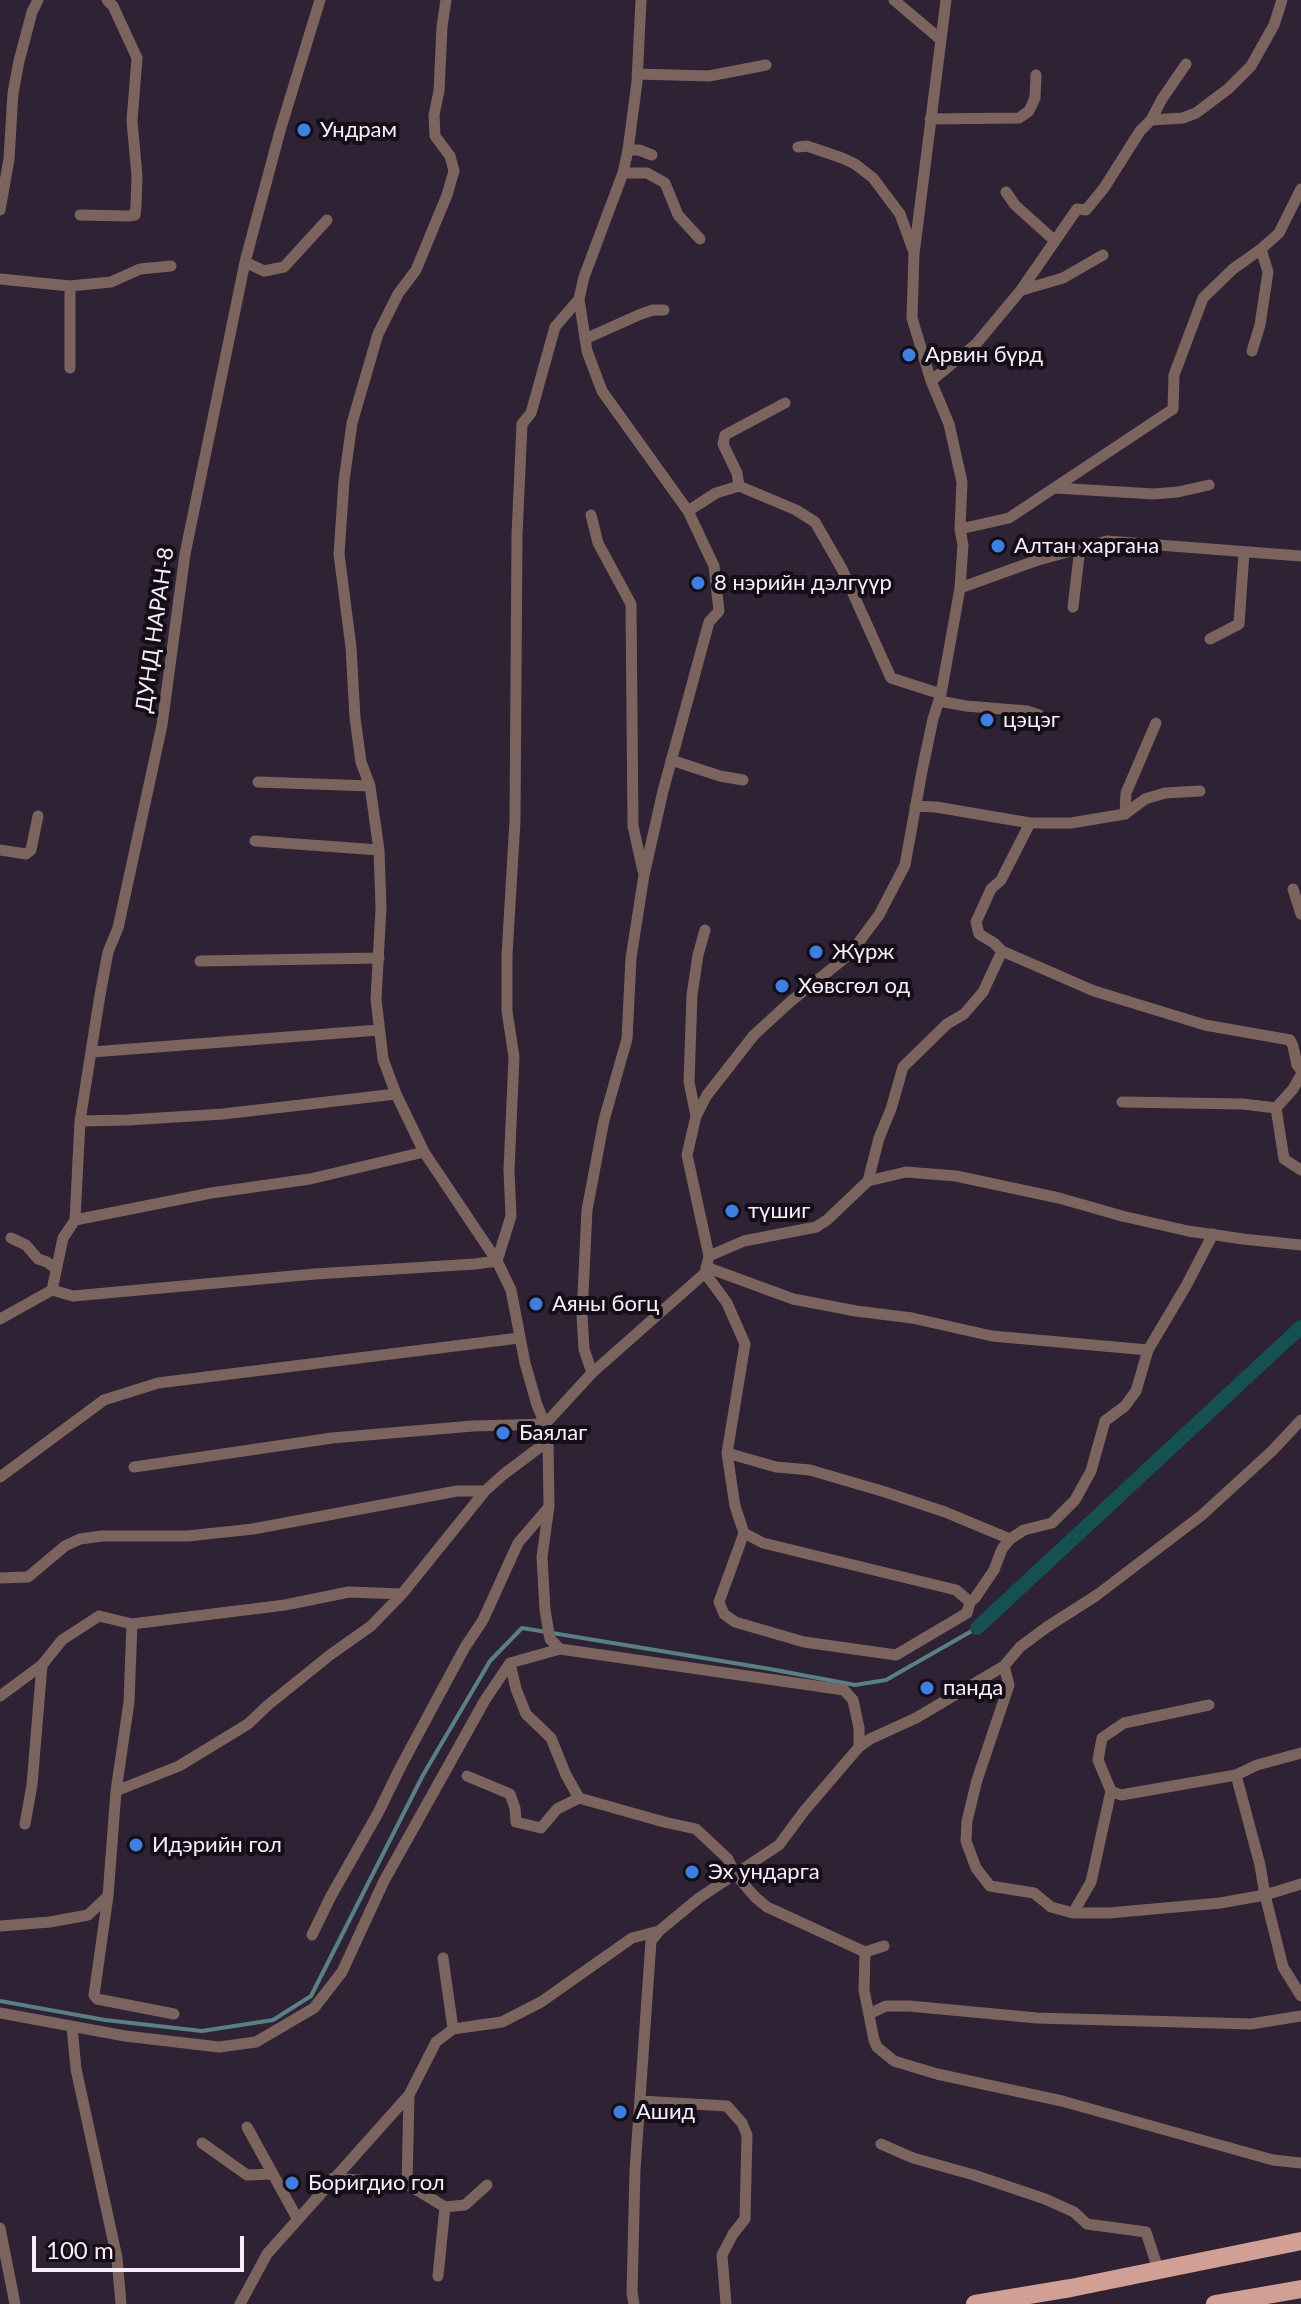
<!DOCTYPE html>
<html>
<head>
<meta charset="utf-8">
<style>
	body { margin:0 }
	#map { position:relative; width:1301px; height:2304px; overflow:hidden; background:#2f2235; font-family:Lato,sans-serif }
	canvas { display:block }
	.scale { position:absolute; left:32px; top:2236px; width:212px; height:36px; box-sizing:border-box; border:4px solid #f7eefc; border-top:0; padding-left:10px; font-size:24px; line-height:28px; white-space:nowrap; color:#f7eefc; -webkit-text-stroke:6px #140e16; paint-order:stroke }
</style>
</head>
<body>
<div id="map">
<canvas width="1301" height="2304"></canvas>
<div class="scale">100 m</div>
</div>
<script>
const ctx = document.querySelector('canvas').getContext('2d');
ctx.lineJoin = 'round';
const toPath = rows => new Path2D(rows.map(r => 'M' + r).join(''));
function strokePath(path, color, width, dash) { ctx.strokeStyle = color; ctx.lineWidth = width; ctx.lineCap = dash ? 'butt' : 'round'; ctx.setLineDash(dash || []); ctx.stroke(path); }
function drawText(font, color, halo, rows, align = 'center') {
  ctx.font = font + ' Lato,sans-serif'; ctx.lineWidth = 8; ctx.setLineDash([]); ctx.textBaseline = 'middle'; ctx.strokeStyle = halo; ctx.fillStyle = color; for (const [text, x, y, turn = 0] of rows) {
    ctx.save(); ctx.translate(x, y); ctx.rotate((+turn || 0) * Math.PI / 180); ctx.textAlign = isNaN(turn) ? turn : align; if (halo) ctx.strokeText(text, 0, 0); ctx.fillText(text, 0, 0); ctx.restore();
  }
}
const stream = toPath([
	[0,2001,105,2020,202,2031,273,2020,311,1996,423,1775,490,1661,522,1628,770,1669,855,1685,886,1680,977,1628]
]);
const canal = toPath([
	[977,1628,1301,1327]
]);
const minor = toPath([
	[446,0,442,27,439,91,434,115,435,136,450,156,454,171,447,195,416,270,398,294,378,334,352,423,344,481,339,554,351,647,355,718,361,762,370,786,379,850,381,908,376,999,383,1059,396,1094,424,1152,497,1261,511,1290,525,1363,537,1405,545,1424,548,1441,549,1506,542,1557,545,1610,550,1639,560,1649],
	[894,0,940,39],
	[637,74,709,76,766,65],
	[930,119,1019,118,1029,111,1035,98,1036,75],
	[1151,120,1183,118,1196,113,1228,89,1251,66,1274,25,1282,0],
	[798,147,807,146,842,158,855,164,873,178,900,214,913,250],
	[628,150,639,150,652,155],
	[623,173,647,173,665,183,678,215,700,239],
	[1006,192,1015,205,1055,241],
	[0,210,9,159,13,93,19,61,32,12,38,0],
	[80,215,128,216,135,215,136,206,137,176,132,121,137,58,113,6,107,0],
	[245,262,264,271,284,267,327,220],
	[0,279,70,286,70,368],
	[70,286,111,282,140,269,171,266],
	[1022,290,1063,278,1103,255],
	[579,299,587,351,602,391,688,511,714,566,719,611,709,622,663,791,644,875,631,958,627,1039,604,1120,587,1210,582,1315,584,1349,592,1373],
	[585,339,641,314,653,310,664,310],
	[1252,351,1260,325,1268,272,1261,249],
	[931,381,976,344,1021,290,1077,209,1086,210,1104,188,1140,131,1151,120,1162,99,1186,64],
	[739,486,737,473,723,444,725,435,785,403],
	[1055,488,1154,494,1178,492,1209,485],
	[688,511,716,493,739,486,796,510,815,522,842,569,891,678,941,694],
	[591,515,598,543,631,604,633,826,643,871],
	[960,529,1009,518,1173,409,1174,375,1203,298,1233,269,1261,249,1279,233,1301,189],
	[960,588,1035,561,1107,541,1301,556],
	[1073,607,1080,548],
	[1210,639,1239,624,1244,553],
	[939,701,966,706,1027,711,1039,715],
	[671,760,720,776,743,780],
	[258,782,370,786],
	[915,806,936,807,1030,823,1071,823,1125,814,1145,799,1165,793,1200,791],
	[1125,814,1126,793,1156,723],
	[255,841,379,850],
	[0,850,26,854,31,850,38,816],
	[1293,889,1301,914],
	[1002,951,994,943,979,934,976,922,991,889,1001,880,1030,823],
	[200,961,379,958],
	[92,1052,379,1030],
	[1301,1075,1293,1089,1276,1108,1284,1159,1301,1170],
	[1122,1102,1243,1104,1276,1108],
	[696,1116,689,1082,692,995,698,955,705,930],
	[80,1121,128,1120,223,1114,396,1094],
	[868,1181,906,1172,956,1176,1059,1198,1122,1216,1188,1231,1243,1239,1301,1245],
	[75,1220,211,1193,310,1179,424,1152],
	[11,1238,26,1245,38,1259,47,1262,56,1269],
	[709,1256,744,1241,816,1227,827,1220,868,1181,879,1138,891,1109,903,1067,947,1024,964,1014,983,992,1002,951,1094,991,1205,1025,1290,1040,1293,1046,1297,1065,1301,1070],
	[706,1267,793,1299,856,1311,912,1318,992,1336,1148,1350],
	[705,1273,727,1303,745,1344,727,1453,735,1506,744,1533,763,1543,956,1590,970,1602],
	[52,1290,73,1296,315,1274,475,1264,497,1261,511,1216,509,1170,514,1057,507,1011,507,955,515,821,517,535,522,424,531,413,555,327,579,299,584,277,623,173,628,150,637,82,641,0],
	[0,1319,52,1290,63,1238,75,1220,80,1121,100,995,108,952,118,928,162,725,185,554,245,262,280,131,320,0],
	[727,1453,776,1467,810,1470,885,1492,945,1512,1010,1539],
	[134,1467,332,1438,473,1426,545,1424,592,1373,705,1273,709,1256,687,1155,696,1116,707,1095,754,1035,790,1002,850,954,879,915,905,865,922,771,933,719,941,694,960,588,963,545,960,529,962,482,949,424,931,381,912,318,914,254,946,0],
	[0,1477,104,1400,158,1383,519,1338],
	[744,1533,719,1602,724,1614,735,1622,804,1642,896,1655,967,1613,970,1602,975,1598,994,1570,1002,1549,1010,1539,1024,1530,1052,1523,1075,1500,1091,1471,1105,1421,1125,1406,1136,1391,1148,1350,1186,1286,1213,1234],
	[0,1578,28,1577,65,1546,80,1539,102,1536,188,1536,253,1529,457,1491,485,1491],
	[510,1663,516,1689,526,1714,551,1738,566,1775,579,1798],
	[1004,1666,1009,1685,977,1780,967,1821,966,1841,976,1868,990,1886,1034,1893,1051,1907,1073,1913,1109,1913,1220,1903,1265,1895,1301,1884],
	[0,1696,42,1665,62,1640,99,1616,132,1624,285,1605,349,1592,402,1594,485,1491,504,1474,548,1441],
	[1209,1705,1124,1723,1102,1738,1098,1760,1111,1791,1121,1795,1236,1775,1257,1765,1301,1753],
	[859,1747,870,1739,916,1718,1004,1666,1020,1647,1047,1627,1097,1595,1202,1515,1272,1451,1301,1420],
	[1236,1775,1260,1865,1265,1895,1283,1967,1301,1996],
	[467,1776,510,1794,515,1808,516,1822,541,1828,557,1809,579,1798,664,1822,696,1829,728,1859,735,1874,755,1897,767,1907,865,1952,864,1990,874,2040,877,2047,894,2061,937,2074,1062,2101,1273,2160,1301,2163],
	[116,1791,179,1766,248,1724,268,1705,330,1655,371,1626,402,1594],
	[25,1824,32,1785,42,1665],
	[108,1896,94,1995,97,1999,174,2014],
	[1073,1913,1091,1882,1111,1791],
	[0,1926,50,1922,88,1915,108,1896,116,1791,129,1702,132,1624],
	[312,1935,331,1896,378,1813,401,1766,465,1647,483,1620,518,1543,549,1507],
	[865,1952,884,1946],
	[443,1958,453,2029],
	[0,2013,125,2036,219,2047,256,2042,314,2008,342,1972,384,1881,485,1700,510,1663,560,1649,844,1690,853,1700,859,1728,859,1747,805,1810,779,1845,699,1898,659,1931,651,1941,635,2170,632,2293,634,2304],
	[869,2014,886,2006,909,2006,1037,2018,1251,2024,1301,2016],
	[72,2027,76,2069,117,2258,121,2304],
	[409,2095,407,2184,445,2207,438,2276],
	[640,2101,727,2106,742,2123,747,2135,745,2219,733,2234,722,2255,726,2304],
	[247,2127,297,2218],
	[202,2143,247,2175,272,2174],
	[881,2144,913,2158,974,2175,1045,2199,1074,2212,1087,2224,1146,2232,1158,2269],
	[333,2178,407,2184],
	[445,2207,465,2205,487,2185],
	[0,2228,15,2304],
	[240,2304,267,2254,409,2095,436,2042,453,2029,502,2022,541,2002,632,1938,659,1931]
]);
const primary = toPath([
	[975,2304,1071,2288,1301,2241],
	[1215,2304,1301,2289]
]);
const markers = [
	[304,130,8,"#3f7fe0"],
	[909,355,8,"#3f7fe0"],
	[998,546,8,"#3f7fe0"],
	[698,583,8,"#3f7fe0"],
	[987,720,8,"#3f7fe0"],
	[816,952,8,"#3f7fe0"],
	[782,986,8,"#3f7fe0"],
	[732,1211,8,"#3f7fe0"],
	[536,1304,8,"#3f7fe0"],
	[503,1433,8,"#3f7fe0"],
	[927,1688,8,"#3f7fe0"],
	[136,1845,8,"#3f7fe0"],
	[692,1872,8,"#3f7fe0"],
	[620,2112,8,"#3f7fe0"],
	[292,2183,8,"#3f7fe0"]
];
const poiNames = [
	["Ундрам",320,130],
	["Арвин бүрд",925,355],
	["Алтан харгана",1014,546],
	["8 нэрийн дэлгүүр",714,583],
	["цэцэг",1003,720],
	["Жүрж",832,952],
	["Хөвсгөл од",798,986],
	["түшиг",748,1211],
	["Аяны богц",552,1304],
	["Баялаг",519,1433],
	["панда",943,1688],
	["Идэрийн гол",152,1845],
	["Эх ундарга",708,1872],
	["Ашид",636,2112],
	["Боригдио гол",308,2183]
];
const streetNames = [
	["ДУНД НАРАН-8",155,630,-82]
];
strokePath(stream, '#598084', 4);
strokePath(canal, '#155151', 14);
strokePath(minor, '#7c645e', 11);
strokePath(primary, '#d19f94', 18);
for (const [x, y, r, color] of markers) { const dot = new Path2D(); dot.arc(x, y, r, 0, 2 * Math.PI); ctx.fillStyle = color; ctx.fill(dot); strokePath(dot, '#140e16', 3); }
drawText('22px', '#f7eefc', '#140e16', poiNames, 'left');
drawText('22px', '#f7eefc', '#140e16', streetNames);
</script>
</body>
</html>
